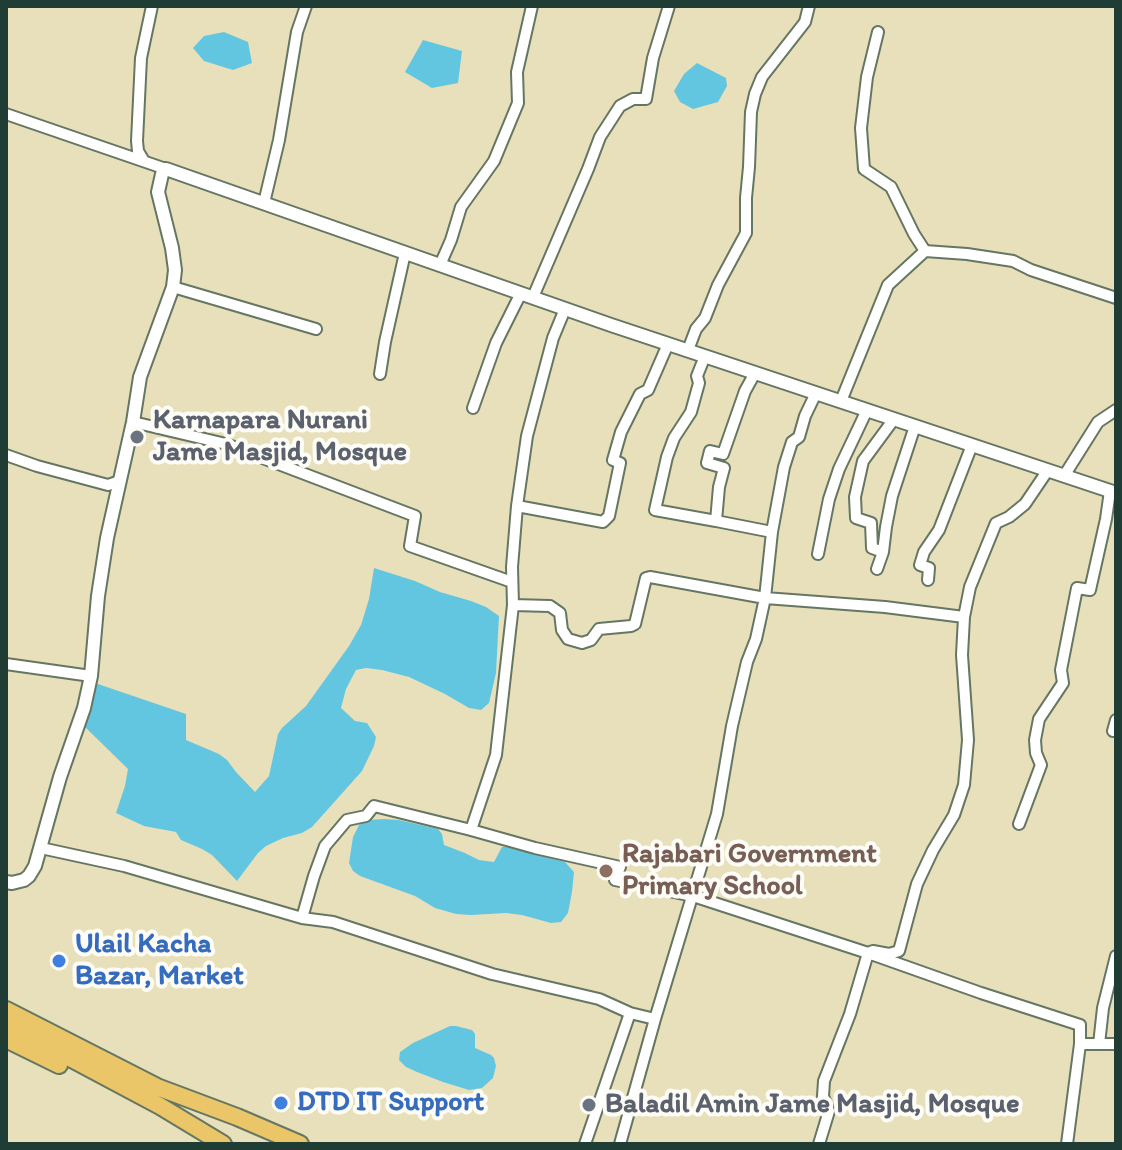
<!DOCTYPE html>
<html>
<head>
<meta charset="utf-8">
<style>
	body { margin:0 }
	#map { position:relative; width:1122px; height:1150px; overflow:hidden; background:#e8e0bb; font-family:Itim,sans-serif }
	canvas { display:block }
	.frame { position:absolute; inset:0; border:8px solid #1f3d34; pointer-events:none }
</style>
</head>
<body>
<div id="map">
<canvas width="1122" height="1150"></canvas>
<div class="frame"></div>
</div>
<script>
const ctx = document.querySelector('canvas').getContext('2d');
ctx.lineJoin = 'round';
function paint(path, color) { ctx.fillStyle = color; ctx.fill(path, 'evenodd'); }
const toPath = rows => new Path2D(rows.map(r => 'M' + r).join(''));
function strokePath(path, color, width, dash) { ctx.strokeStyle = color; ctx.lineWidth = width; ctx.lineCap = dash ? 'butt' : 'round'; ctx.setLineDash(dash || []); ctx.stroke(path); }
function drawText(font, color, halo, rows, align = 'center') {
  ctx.font = font + ' Itim,sans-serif'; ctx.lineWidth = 8; ctx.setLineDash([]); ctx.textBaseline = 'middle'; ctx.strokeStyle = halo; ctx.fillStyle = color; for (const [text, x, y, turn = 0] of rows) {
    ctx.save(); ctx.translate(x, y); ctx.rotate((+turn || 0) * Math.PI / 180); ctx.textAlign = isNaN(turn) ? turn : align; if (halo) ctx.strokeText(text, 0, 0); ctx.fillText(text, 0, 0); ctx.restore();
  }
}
const water = toPath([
	[224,32,248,42,252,63,233,70,204,61,193,48,204,36],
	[423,40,462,51,458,83,432,88,405,72],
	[697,63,726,78,727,86,718,102,693,109,680,102,674,91,684,74],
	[374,568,415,581,440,592,471,601,486,607,499,616,496,673,489,703,481,710,469,708,445,694,409,677,382,670,366,668,356,670,346,689,341,708,355,721,367,723,376,737,374,746,362,771,312,827,302,833,283,838,266,846,258,853,237,881,212,855,202,849,181,840,176,832,144,826,116,813,125,786,128,769,85,727,95,683,186,714,186,740,219,754,227,760,236,772,255,792,269,776,278,734,282,728,306,706,349,646,361,625,369,599],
	[384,819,399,820,438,829,442,834,444,845,465,853,479,860,494,862,502,847,509,847,565,862,574,872,572,892,568,913,561,922,551,923,522,915,506,913,471,915,456,914,435,908,415,896,360,876,353,871,349,863,353,837,359,825,367,820],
	[450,1026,456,1026,472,1030,475,1034,475,1048,491,1055,494,1058,496,1066,493,1078,482,1088,469,1090,443,1082,417,1072,406,1067,399,1060,400,1052,413,1043]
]);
const minor = toPath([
	[878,32,867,77,861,128,864,169,891,187,914,234,925,251],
	[6,114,166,169],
	[144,161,138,151,137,141,141,58,152,6],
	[264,203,279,140,297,32,306,6],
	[440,265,451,240,461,207,494,161,518,103,517,72,532,6],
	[173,287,316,329],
	[533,297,588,169,600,137,620,106,633,99,646,99,653,58,669,6],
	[688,350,696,329,705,318,718,285,746,233,746,198,749,167,751,112,755,94,762,77,805,22,809,6],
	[705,356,697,376,699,383,691,412,674,438,667,457,655,510,716,521],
	[755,373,745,391,723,454,710,451,707,463,724,468,719,487,716,521,772,532],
	[380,374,385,342,405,253],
	[841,401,888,285,925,251,967,254,1013,261,1031,270,1116,298],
	[473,408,496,343,521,293],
	[133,422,226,444,415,516,410,546,512,582],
	[6,455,37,466,108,485,120,481],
	[1064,476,1098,422,1116,410],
	[517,506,603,522,609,516,620,463,613,460,621,432,640,394,648,390,668,344],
	[883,552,872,548,871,523,856,518,855,497,863,461,894,419],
	[818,554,829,499,839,469,867,410],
	[877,569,883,552,886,527,892,496,915,426],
	[928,580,929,568,920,565,924,552,939,530,972,445],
	[513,605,550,606,560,613,562,630,568,639,582,643,591,640,599,629,631,626,635,624,646,578,650,577,765,598,772,532,784,467,792,442,799,437,805,416,816,393],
	[6,664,91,676],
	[1113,731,1116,720],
	[1019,824,1041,765,1036,753,1035,740,1039,719,1063,683,1061,670,1077,588,1090,590,1106,519,1110,491],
	[471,830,496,755,513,605,512,567,517,506,527,436,553,338,565,309],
	[41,848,124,866,302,918,333,922,492,974,599,999,630,1013,585,1144],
	[302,918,314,876,325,846,347,820,366,816,374,806,471,830,535,848,620,867,615,880,693,896,868,953,981,993,1080,1025,1080,1044],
	[630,1013,655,1019],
	[1099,1044,1103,1008,1116,956],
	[620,1144,655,1019,717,814,732,726,747,662,756,639,765,598,885,607,964,617],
	[819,1144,829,1111,823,1096,824,1081,850,1014,868,953,873,951,889,954,899,951,917,884,933,850,954,815,964,785,968,740,962,655,964,617,970,587,996,523,1009,517,1025,504,1048,470],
	[1067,1144,1080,1044,1116,1044]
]);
const tertiary = toPath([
	[6,882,12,883,24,880,29,876,35,866,60,777,84,708,91,676,98,596,107,538,133,422,140,377,173,287,175,270,172,248,158,192,162,174,166,169,611,325,1116,493]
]);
const trunk = toPath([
	[6,1010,157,1087,237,1117,300,1144],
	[6,1024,160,1106,223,1144],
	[6,1039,59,1065]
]);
const markers = [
	[137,437,8,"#6b7280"],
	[606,871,8,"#8d6e63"],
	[59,961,8,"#3f7fe0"],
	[281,1103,8,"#3f7fe0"],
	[589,1105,8,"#6b7280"]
];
const worshipNames = [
	["Karnapara Nurani",153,421],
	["Jame Masjid, Mosque",153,453],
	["Baladil Amin Jame Masjid, Mosque",605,1105]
];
const educationNames = [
	["Rajabari Government",622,855],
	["Primary School",622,887]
];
const shopNames = [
	["Ulail Kacha",75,945],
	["Bazar, Market",75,977],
	["DTD IT Support",297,1103]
];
paint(water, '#63c6e1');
strokePath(minor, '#657663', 14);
strokePath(tertiary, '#657663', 16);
strokePath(trunk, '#657663', 20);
strokePath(minor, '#fff', 10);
strokePath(tertiary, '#fff', 12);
strokePath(trunk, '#eac669', 16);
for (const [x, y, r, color] of markers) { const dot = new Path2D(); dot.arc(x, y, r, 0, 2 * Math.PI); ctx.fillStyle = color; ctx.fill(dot); strokePath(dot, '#fdfcf7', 3); }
drawText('bold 28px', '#5b616d', '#fdfcf7', worshipNames, 'left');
drawText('bold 28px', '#785e54', '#fdfcf7', educationNames, 'left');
drawText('bold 28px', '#366cbe', '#fdfcf7', shopNames, 'left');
</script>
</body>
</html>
